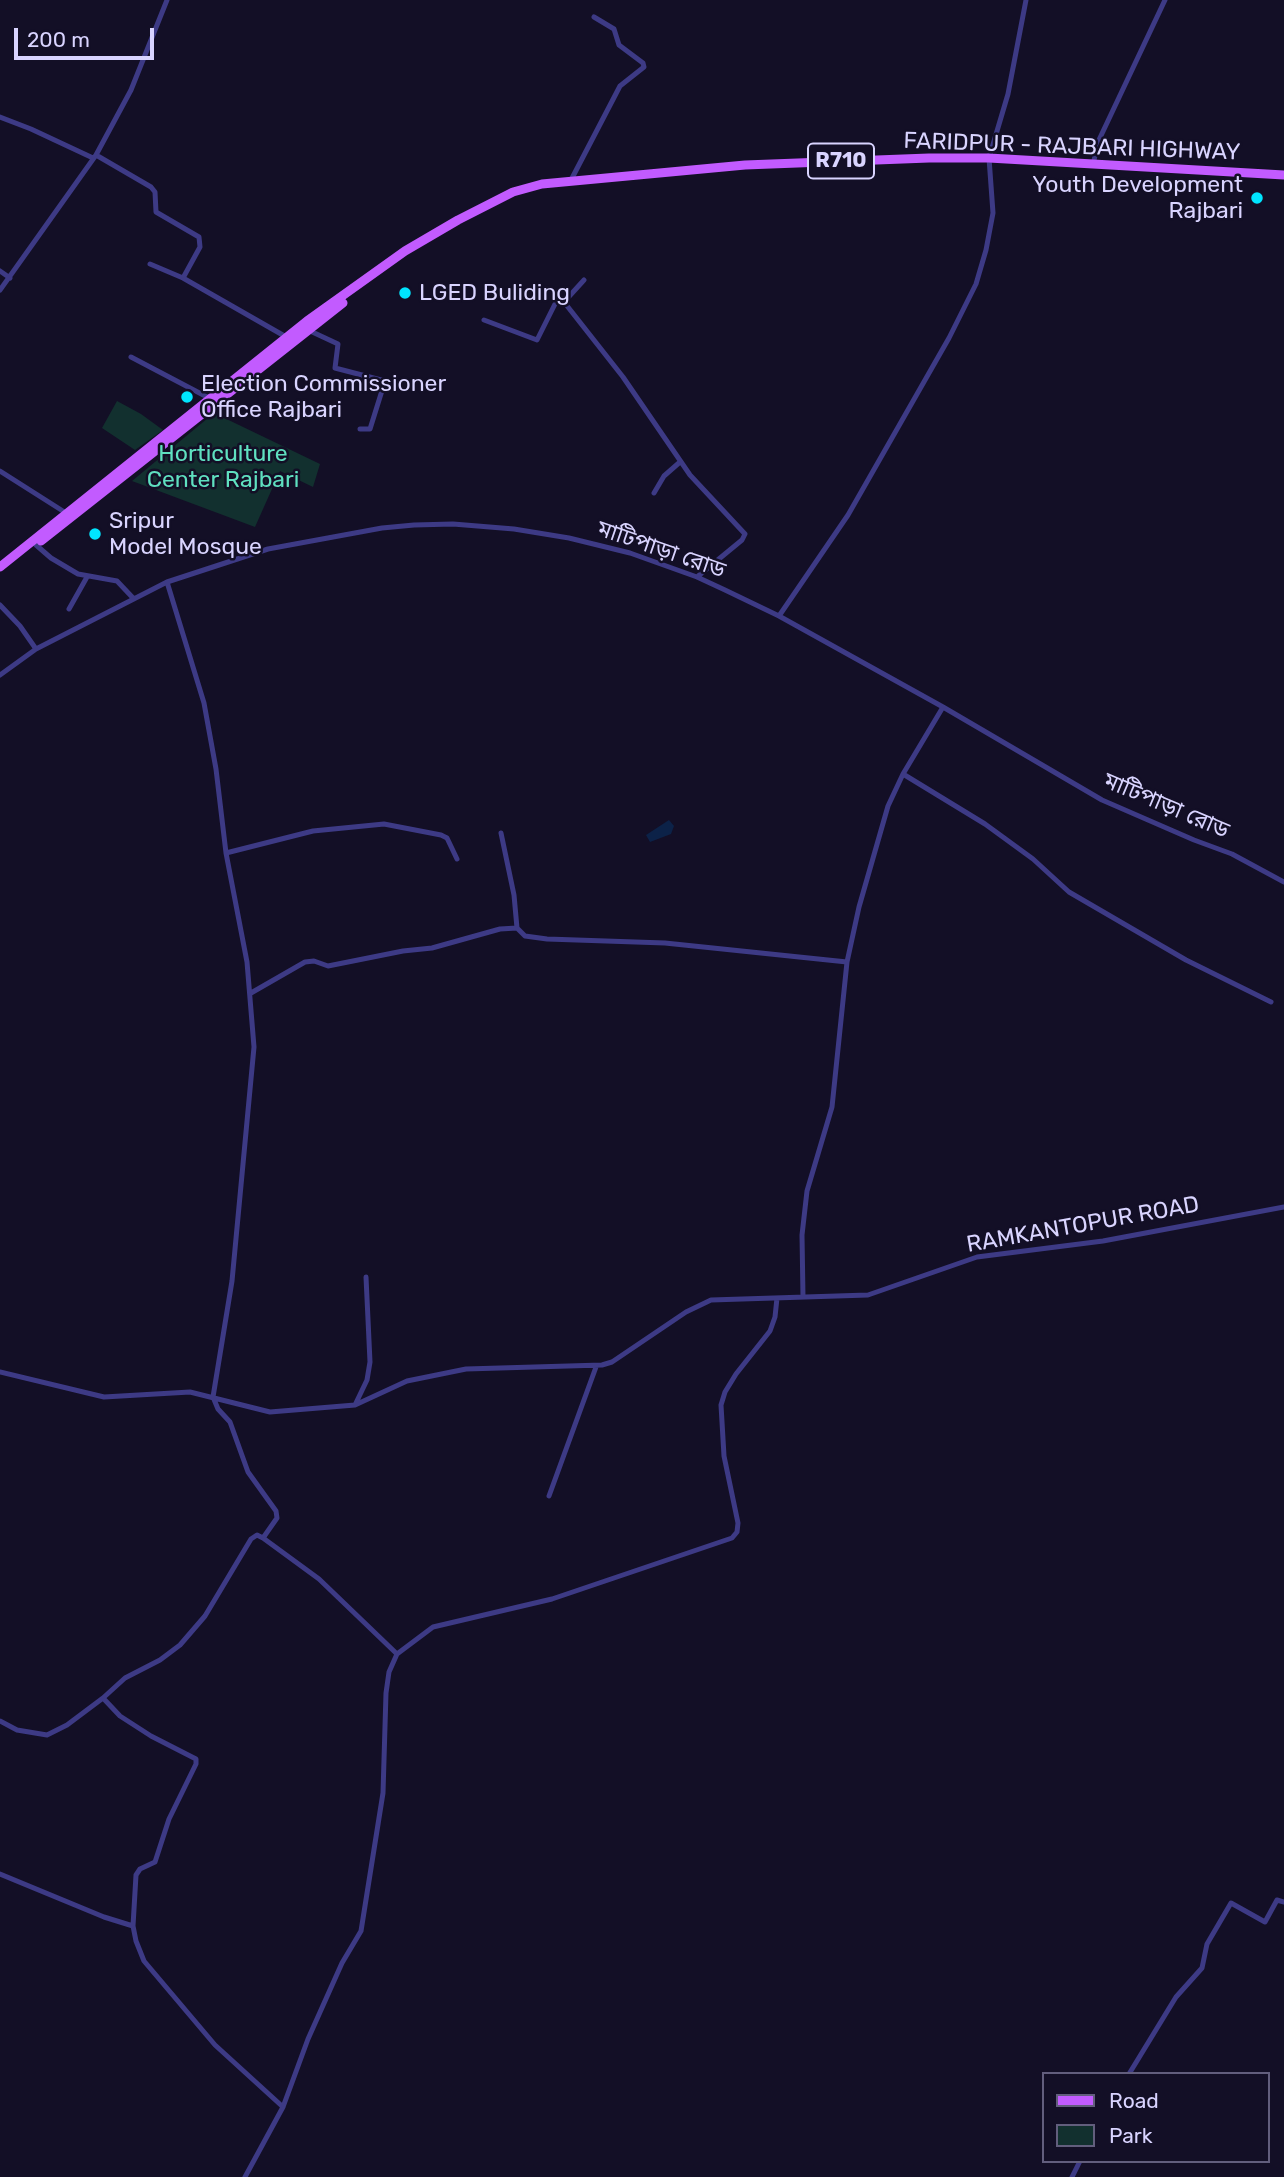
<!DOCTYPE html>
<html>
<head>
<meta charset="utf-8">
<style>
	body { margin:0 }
	#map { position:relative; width:1284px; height:2177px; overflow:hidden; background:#130f26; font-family:Rubik,sans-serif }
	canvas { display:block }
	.legend { position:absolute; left:1042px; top:2072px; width:228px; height:91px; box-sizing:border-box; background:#130f26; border:2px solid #625e7d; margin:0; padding:9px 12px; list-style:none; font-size:21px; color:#d9d4ff }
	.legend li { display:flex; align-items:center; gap:14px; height:35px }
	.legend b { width:35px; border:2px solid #625e7d }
	.scale { position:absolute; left:14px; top:28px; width:140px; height:32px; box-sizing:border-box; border:4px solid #d9d4ff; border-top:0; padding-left:9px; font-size:21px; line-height:24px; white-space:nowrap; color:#d9d4ff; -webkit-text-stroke:5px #130f26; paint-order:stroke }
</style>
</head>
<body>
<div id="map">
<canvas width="1284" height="2177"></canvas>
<ul class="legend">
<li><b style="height:9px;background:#c25bff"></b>Road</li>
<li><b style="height:19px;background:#12302f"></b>Park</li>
</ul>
<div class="scale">200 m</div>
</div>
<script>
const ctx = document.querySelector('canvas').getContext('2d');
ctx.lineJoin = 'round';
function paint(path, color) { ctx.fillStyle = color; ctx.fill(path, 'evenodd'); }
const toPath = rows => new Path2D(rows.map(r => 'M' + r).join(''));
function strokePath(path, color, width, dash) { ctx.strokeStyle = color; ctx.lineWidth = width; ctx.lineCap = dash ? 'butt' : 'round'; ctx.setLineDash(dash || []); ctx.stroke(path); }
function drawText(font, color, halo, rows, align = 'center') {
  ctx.font = font + ' Rubik,"Noto Sans Bengali",sans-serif'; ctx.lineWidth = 5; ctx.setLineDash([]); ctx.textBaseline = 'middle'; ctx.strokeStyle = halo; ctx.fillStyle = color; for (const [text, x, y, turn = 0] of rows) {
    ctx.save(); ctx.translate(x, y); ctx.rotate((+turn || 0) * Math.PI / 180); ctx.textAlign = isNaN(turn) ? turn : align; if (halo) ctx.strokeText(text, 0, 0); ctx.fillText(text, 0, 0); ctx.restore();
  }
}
const green = toPath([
	[117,401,141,414,163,430,135,450,102,428],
	[214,413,320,464,313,487,280,471,255,527,132,481]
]);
const water = toPath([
	[669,820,674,826,671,834,650,842,646,835]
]);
const minor = toPath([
	[0,117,31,129,93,158],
	[96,155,151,187,155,192,156,212,199,237,200,247,183,278,288,338],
	[1093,165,1098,142,1165,0],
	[570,182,620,86,644,67,643,63,619,45,614,29,594,17],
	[150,264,183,278],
	[0,271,10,278],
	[0,290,96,155,131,90,167,0],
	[564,302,584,280],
	[484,320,537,340,556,302,559,299,564,302,623,377,690,475,745,534,742,540,697,577],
	[308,330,338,344,335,368,385,381,370,429,360,429],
	[131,357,209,398],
	[0,471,66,513],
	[654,493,664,476,680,462],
	[36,545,51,558,78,574,117,581,134,599],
	[167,582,204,703,216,769,226,853,247,962,254,1047,232,1281,213,1397,218,1409,230,1422,248,1472,276,1511,277,1518,263,1538,319,1579,397,1654,389,1672,386,1693,383,1793,361,1931,342,1963,308,2039,283,2107,245,2177],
	[0,605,20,626,36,649,167,582,268,549,382,528,414,525,453,524,514,529,569,538,630,553,697,577,725,590,779,616,943,707,1102,800,1194,840,1232,854,1284,882],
	[69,609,87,577],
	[779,616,848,515,949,338,976,284,986,250,993,213,989,158,1008,94,1026,0],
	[0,675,36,649],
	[903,774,985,824,1033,859,1069,892,1186,960,1271,1002],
	[501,833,514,895,517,928,525,936,547,939,665,943,847,962],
	[226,853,313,831,384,824,441,835,447,838,457,859],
	[251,993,305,962,314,961,328,966,403,951,432,948,500,929,517,928],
	[803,1297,802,1235,807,1191,832,1107,847,962,859,907,888,806,903,774,943,707],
	[0,1372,104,1397,190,1392,270,1412,355,1405,407,1381,466,1369,602,1365,612,1362,686,1312,711,1300,868,1295,977,1257,1103,1241,1284,1207],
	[355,1405,367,1380,370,1362,366,1277],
	[549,1496,596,1367],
	[397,1654,433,1627,552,1599,732,1538,737,1532,738,1523,724,1456,721,1405,725,1392,736,1374,770,1331,775,1317,777,1298],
	[103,1698,125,1678,160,1660,180,1645,205,1616,251,1539,257,1535,263,1538],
	[0,1721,17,1730,47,1735,67,1725,103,1698,120,1716,151,1736,196,1759,196,1764,169,1819,155,1862,140,1869,136,1875,133,1926,136,1941,144,1961,215,2045,283,2107],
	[0,1874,104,1917,133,1926],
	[1129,2074,1176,1997,1202,1968,1207,1944,1231,1903,1265,1922,1277,1900,1284,1902],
	[1072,2177,1080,2161]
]);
const primary = toPath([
	[41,541,343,303],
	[0,567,307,321,405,251,458,220,513,192,542,184,745,165,929,158,989,158,1284,175]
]);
const markers = [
	[1257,198,7,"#00e5ff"],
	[405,293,7,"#00e5ff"],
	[187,397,7,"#00e5ff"],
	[95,534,7,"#00e5ff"]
];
const shields = [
	[841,161,66]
];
const shieldNames = [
	["R710",841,161]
];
const streetNames = [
	["FARIDPUR - RAJBARI HIGHWAY",1072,147,2],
	["মাটিপাড়া রোড",661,550,19],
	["মাটিপাড়া রোড",1166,806,23],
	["RAMKANTOPUR ROAD",1083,1225,-10]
];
const poiNames = [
	["Youth Development",1243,185,"right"],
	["Rajbari",1243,211,"right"],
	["LGED Buliding",419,293],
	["Election Commissioner",201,384],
	["Office Rajbari",201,410],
	["Sripur",109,521],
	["Model Mosque",109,547]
];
const parkNames = [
	["Horticulture",223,454],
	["Center Rajbari",223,480]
];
paint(green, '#12302f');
paint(water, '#0c2248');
strokePath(minor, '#3d3a85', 5);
strokePath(primary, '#c25bff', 9);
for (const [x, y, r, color] of markers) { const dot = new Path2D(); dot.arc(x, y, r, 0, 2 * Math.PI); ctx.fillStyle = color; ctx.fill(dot); strokePath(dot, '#130f26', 2.5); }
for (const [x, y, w] of shields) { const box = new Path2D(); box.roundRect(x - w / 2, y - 17.5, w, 35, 5); ctx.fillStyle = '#130f26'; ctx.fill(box); strokePath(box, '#d9d4ff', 2); }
drawText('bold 21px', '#d9d4ff', null, shieldNames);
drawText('23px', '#d9d4ff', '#130f26', streetNames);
drawText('23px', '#d9d4ff', '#130f26', poiNames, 'left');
drawText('23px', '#5fe0c0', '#130f26', parkNames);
</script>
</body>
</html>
